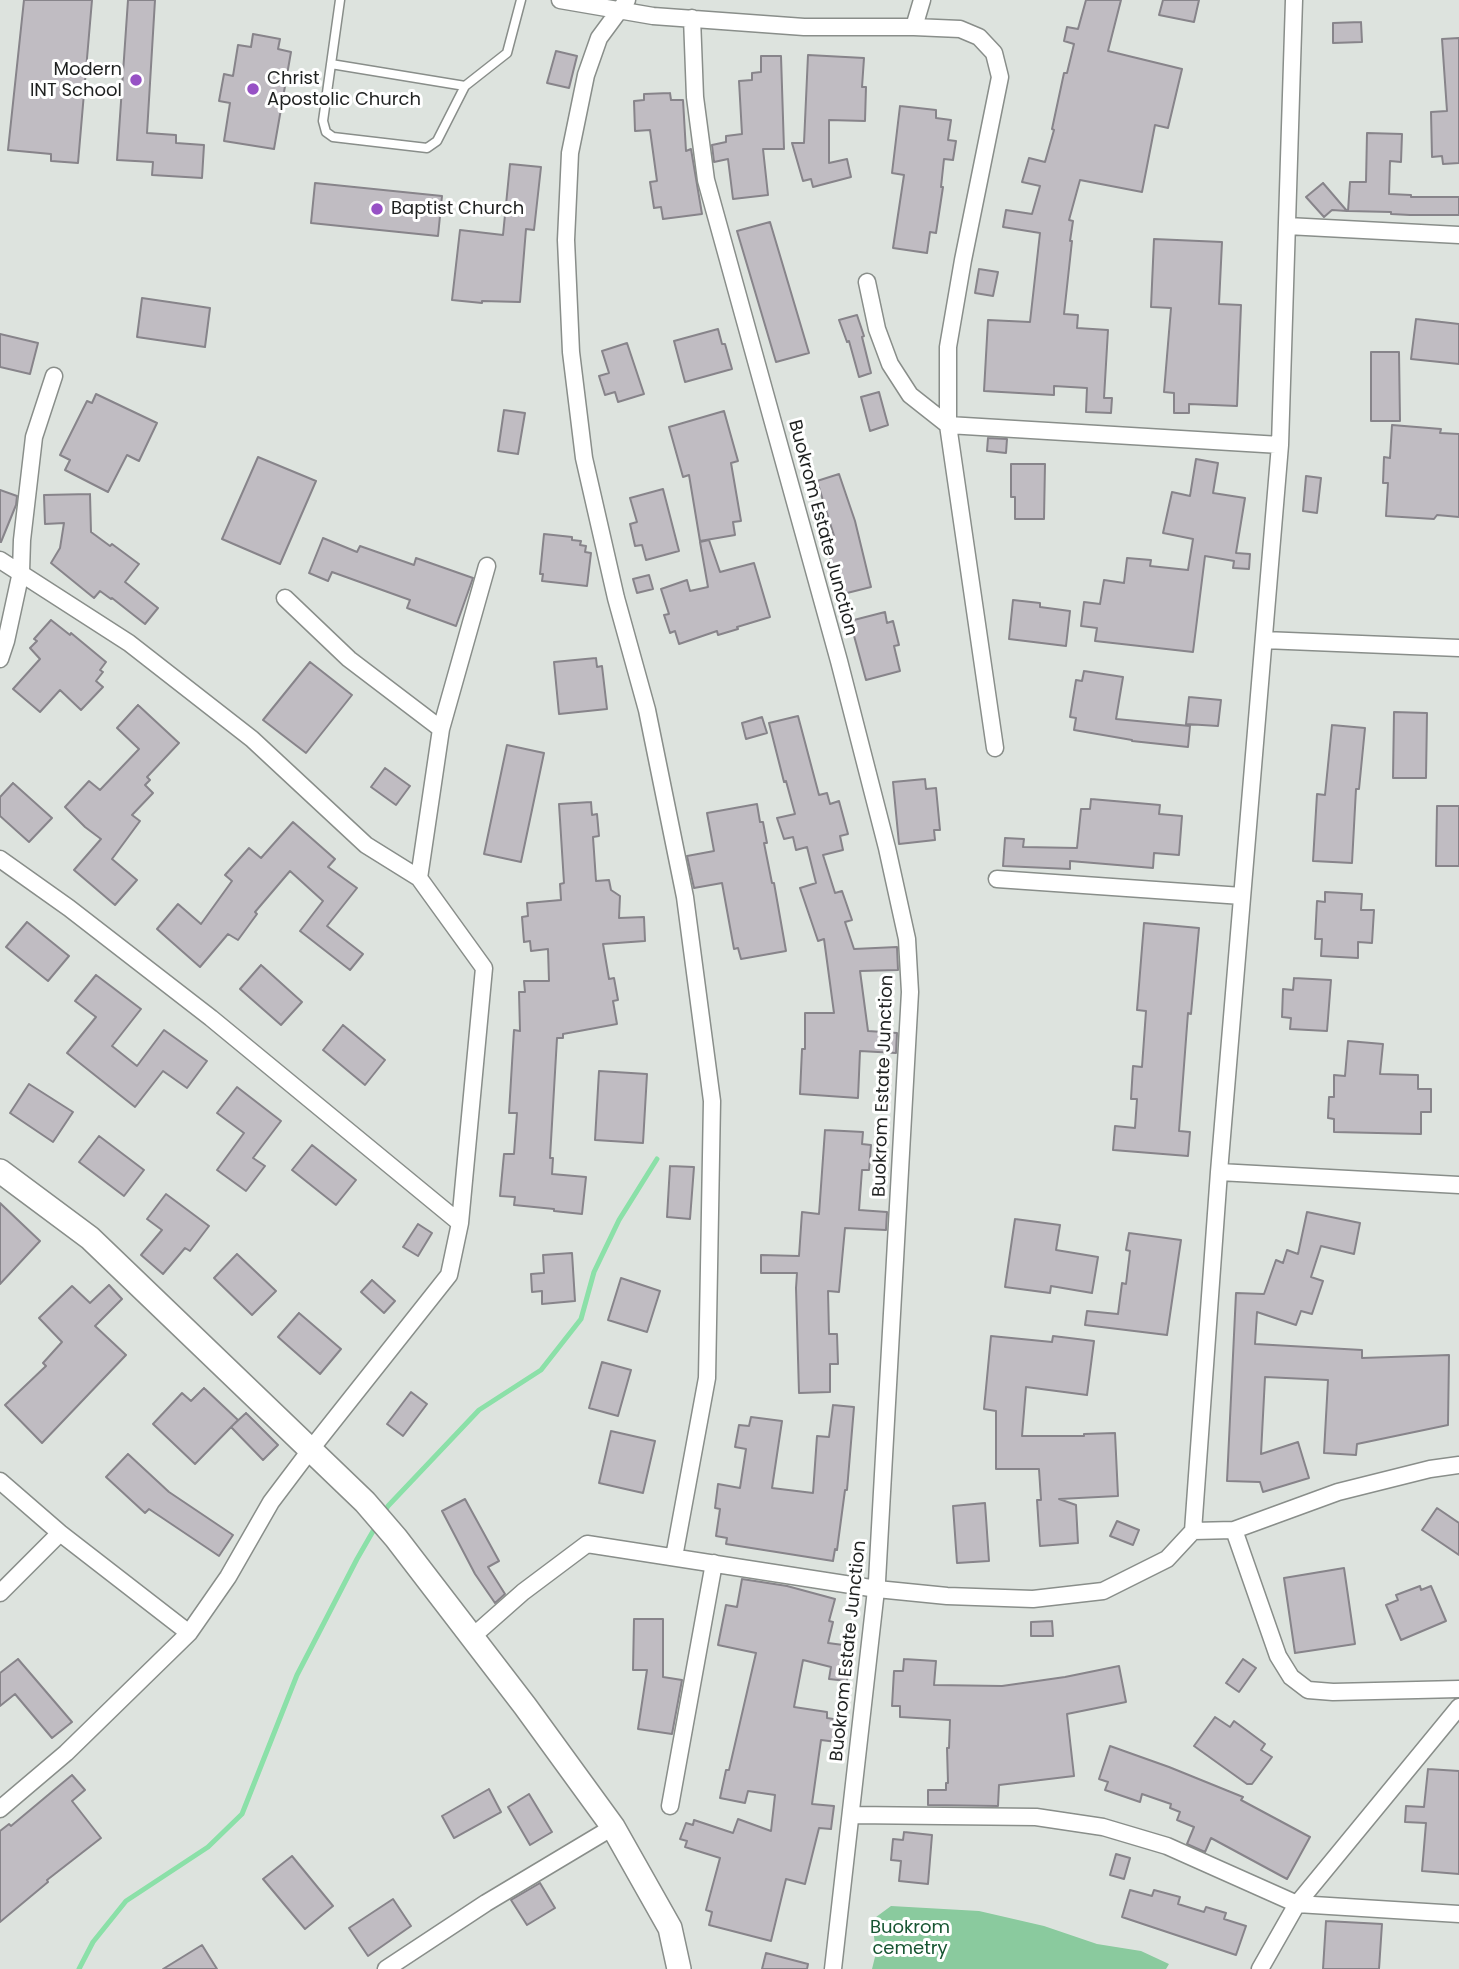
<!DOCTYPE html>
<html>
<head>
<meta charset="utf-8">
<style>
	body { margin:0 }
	canvas { display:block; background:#dde3de }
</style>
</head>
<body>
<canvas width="1459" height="1969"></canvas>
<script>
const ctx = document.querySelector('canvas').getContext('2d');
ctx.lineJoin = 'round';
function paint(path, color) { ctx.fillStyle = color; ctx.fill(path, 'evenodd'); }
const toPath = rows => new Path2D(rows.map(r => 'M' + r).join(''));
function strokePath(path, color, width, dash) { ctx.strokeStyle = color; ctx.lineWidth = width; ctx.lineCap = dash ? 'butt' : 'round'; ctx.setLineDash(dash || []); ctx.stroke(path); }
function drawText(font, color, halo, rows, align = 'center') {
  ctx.font = font + ' Poppins,sans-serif'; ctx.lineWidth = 6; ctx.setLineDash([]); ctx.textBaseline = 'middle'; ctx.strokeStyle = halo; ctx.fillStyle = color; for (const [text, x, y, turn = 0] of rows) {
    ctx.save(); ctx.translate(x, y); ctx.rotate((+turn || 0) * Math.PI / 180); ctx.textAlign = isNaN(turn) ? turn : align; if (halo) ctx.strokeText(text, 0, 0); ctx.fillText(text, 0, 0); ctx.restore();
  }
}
const green = toPath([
	[891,1906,979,1911,1044,1926,1097,1944,1141,1951,1169,1964,1166,1969,872,1969,876,1953,872,1920]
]);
const stream = toPath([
	[383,1514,388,1506,479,1410,541,1370,581,1319,594,1272,619,1220,657,1159],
	[79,1969,93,1942,126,1901,208,1847,242,1814,297,1675,357,1559,376,1526]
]);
const building = toPath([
	[24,0,92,0,78,163,51,161,51,154,8,150,24,0],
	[128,0,155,0,147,133,176,135,176,143,204,145,202,178,152,175,153,162,117,160,128,0],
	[1086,0,1121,0,1108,51,1182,69,1168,128,1155,125,1142,192,1080,180,1069,220,1073,221,1070,241,1072,241,1064,314,1078,315,1077,328,1108,330,1104,398,1112,398,1111,413,1086,412,1087,388,1054,386,1054,395,984,391,988,320,1030,322,1040,233,1003,227,1006,210,1032,214,1040,186,1022,182,1029,158,1045,162,1054,130,1052,129,1064,73,1067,73,1074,44,1064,41,1067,27,1078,29,1086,0],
	[1163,0,1199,0,1194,22,1159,15,1163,0],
	[1361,22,1362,42,1333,43,1333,23,1361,22],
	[253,34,280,39,278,49,291,52,274,149,224,141,230,103,219,101,224,74,233,76,238,45,251,47,253,34],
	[1459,38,1459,163,1443,164,1442,156,1432,157,1431,112,1447,111,1442,39,1459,38],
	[556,51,577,56,569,88,547,83,556,51],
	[808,55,864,58,862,87,866,87,865,121,829,120,829,163,847,159,851,177,813,187,811,179,803,181,792,143,804,143,808,55],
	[761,56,781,56,784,149,763,149,768,195,733,199,728,159,714,162,712,145,726,142,726,136,742,134,739,81,752,80,752,73,761,72,761,56],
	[670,93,671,100,683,100,686,151,691,149,702,214,663,219,661,207,654,208,650,182,657,181,650,130,635,131,634,101,644,100,644,94,670,93],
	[900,106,936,110,936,118,951,120,948,140,956,141,953,160,944,159,941,187,943,187,936,233,930,232,927,253,893,248,904,175,892,173,900,106],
	[1367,133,1402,134,1401,162,1390,161,1389,194,1411,195,1411,197,1459,197,1459,215,1410,215,1391,214,1391,212,1348,211,1350,182,1366,182,1367,133],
	[510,164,541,167,534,230,526,229,520,302,482,301,482,303,452,300,460,230,503,235,510,164],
	[315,183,442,196,438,236,311,223,315,183],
	[1323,183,1347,211,1332,210,1324,217,1306,197,1323,183],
	[770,222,809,353,776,362,737,231,770,222],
	[1154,239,1222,242,1219,304,1241,305,1237,406,1189,404,1189,413,1174,413,1174,393,1164,392,1171,308,1151,307,1154,239],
	[979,269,998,272,993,296,975,293,979,269],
	[142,298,210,308,205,347,137,337,142,298],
	[857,315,864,336,862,337,871,373,859,377,849,341,847,342,839,320,857,315],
	[1416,319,1459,324,1459,364,1411,359,1416,319],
	[718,329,722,344,725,344,732,369,685,382,674,341,718,329],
	[0,334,38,343,30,374,0,367,0,334],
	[627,343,644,394,618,402,615,392,605,395,599,376,609,373,602,351,627,343],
	[1371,352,1399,352,1400,421,1371,421,1371,352],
	[879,392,888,425,870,431,861,397,879,392],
	[96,394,157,423,139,461,127,455,108,492,65,470,70,460,60,455,87,401,92,403,96,394],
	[504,410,525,413,518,454,498,451,504,410],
	[724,411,738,461,731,463,741,521,733,522,735,535,700,541,689,475,683,477,669,427,724,411],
	[1392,425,1441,429,1440,433,1459,434,1459,517,1437,515,1434,519,1386,516,1388,483,1383,483,1384,457,1390,458,1392,425],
	[988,438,1007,439,1006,453,987,451,988,438],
	[258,457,316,481,280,564,222,539,258,457],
	[1196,459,1218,463,1213,493,1245,498,1236,553,1250,554,1249,569,1233,568,1234,561,1205,556,1193,652,1095,641,1097,628,1081,626,1084,602,1100,604,1104,580,1124,583,1127,558,1151,560,1150,566,1188,570,1193,539,1163,533,1172,492,1190,496,1196,459],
	[1011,464,1045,464,1044,519,1015,519,1015,497,1011,497,1011,464],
	[839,474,855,521,871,587,839,595,826,542,835,539,817,481,839,474],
	[1306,476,1321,478,1317,513,1303,511,1306,476],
	[663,489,679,551,646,560,642,545,635,546,630,524,637,522,630,498,663,489],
	[0,490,17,496,16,505,1,542,0,542,0,490],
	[90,494,91,532,110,546,112,544,139,564,125,582,158,608,145,624,112,598,111,599,100,591,94,598,51,563,60,548,64,523,45,524,44,495,90,494],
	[544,534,572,537,572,540,581,541,580,545,586,546,585,552,591,553,587,586,542,581,543,574,540,574,544,534],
	[323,538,357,552,360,546,414,565,416,558,473,578,456,626,407,608,410,600,332,572,328,581,309,573,323,538],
	[709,540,720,572,754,563,770,617,737,627,738,629,718,635,717,631,679,644,675,631,670,633,664,615,669,614,661,589,687,580,690,591,708,587,700,542,709,540],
	[649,575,653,589,637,593,633,579,649,575],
	[1013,600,1040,603,1040,607,1070,611,1066,646,1009,639,1013,600],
	[885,612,887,623,893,621,899,645,894,646,900,671,866,680,850,621,885,612],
	[51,620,70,635,71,633,106,662,100,670,103,672,96,681,103,687,81,710,60,690,40,712,13,689,40,659,30,648,37,641,34,639,51,620],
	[596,658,597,667,602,666,607,709,559,714,554,662,596,658],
	[310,662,352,695,306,753,263,720,310,662],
	[1084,671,1123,677,1116,719,1190,726,1188,747,1132,741,1132,740,1074,730,1076,718,1070,717,1076,680,1082,681,1084,671],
	[1189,697,1221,700,1218,726,1186,724,1189,697],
	[138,705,179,743,147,777,150,780,145,785,153,793,132,815,140,821,112,859,137,880,115,905,74,870,101,839,85,827,65,807,89,781,100,790,139,749,117,728,138,705],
	[1394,712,1427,713,1426,778,1393,778,1394,712],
	[798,716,819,795,827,793,830,804,839,801,848,834,840,836,843,850,823,855,835,893,842,891,852,920,845,922,854,949,897,947,898,970,860,971,868,1031,897,1033,896,1053,860,1051,858,1098,800,1094,802,1049,805,1049,805,1013,834,1013,824,939,818,941,800,888,816,883,807,847,796,850,793,837,784,839,777,818,795,814,786,781,784,782,769,723,798,716],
	[762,717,767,733,746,739,742,723,762,717],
	[1332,725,1365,728,1359,789,1356,789,1352,863,1313,861,1317,794,1325,795,1332,725],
	[507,745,544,753,521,862,484,854,507,745],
	[385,768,410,786,396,805,371,787,385,768],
	[925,779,926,789,936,788,940,830,934,830,935,840,899,844,893,782,925,779],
	[13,783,52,818,29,842,0,816,0,797,13,783],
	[1091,799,1160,805,1159,814,1182,816,1179,855,1154,853,1153,868,1070,861,1070,869,1003,866,1005,838,1024,839,1023,847,1077,848,1081,809,1090,809,1091,799],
	[591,802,592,815,597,814,599,836,593,837,596,881,609,880,611,890,620,896,619,918,644,917,645,941,603,944,609,979,614,978,618,1000,613,1001,617,1024,563,1034,563,1038,557,1038,550,1158,553,1158,552,1174,586,1177,582,1214,554,1211,554,1209,514,1205,515,1197,500,1196,504,1154,514,1154,517,1113,509,1113,514,1030,520,1031,519,992,525,992,524,981,549,981,548,949,531,951,530,941,524,942,522,917,528,916,527,903,561,900,560,884,564,883,559,804,591,802],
	[757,804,760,822,763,822,767,843,764,843,772,883,774,883,786,951,741,959,738,948,734,949,722,883,694,888,687,856,714,851,707,813,757,804],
	[1437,806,1459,806,1459,866,1436,866,1437,806],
	[293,822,335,859,328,867,357,888,327,926,363,954,350,970,300,931,323,901,290,871,255,912,257,914,238,940,228,934,200,967,157,929,178,904,201,924,232,881,225,875,249,848,261,858,293,822],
	[1325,892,1362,894,1361,910,1374,910,1372,943,1358,942,1358,958,1321,956,1322,939,1315,939,1317,901,1325,902,1325,892],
	[27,922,69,956,48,981,6,947,27,922],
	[1144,923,1199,928,1191,1014,1188,1013,1179,1131,1190,1132,1188,1156,1113,1150,1115,1126,1135,1128,1137,1099,1131,1099,1133,1066,1142,1067,1146,1011,1137,1010,1144,923],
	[261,965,302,1002,281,1025,240,989,261,965],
	[96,975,141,1009,112,1046,137,1066,164,1030,207,1061,187,1088,163,1071,135,1107,67,1053,96,1017,75,1001,96,975],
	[1294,978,1331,980,1327,1031,1290,1029,1291,1018,1282,1017,1283,989,1293,990,1294,978],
	[343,1025,385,1060,365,1085,323,1050,343,1025],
	[1348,1041,1383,1044,1380,1074,1418,1075,1418,1089,1431,1089,1431,1112,1421,1112,1421,1134,1334,1132,1334,1119,1328,1118,1329,1097,1334,1097,1334,1075,1345,1076,1348,1041],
	[599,1071,647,1074,643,1143,595,1140,599,1071],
	[29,1084,73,1112,53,1142,10,1113,29,1084],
	[237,1087,281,1121,253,1158,265,1166,246,1191,217,1170,244,1133,217,1113,237,1087],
	[825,1130,863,1132,862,1144,871,1145,869,1170,862,1170,859,1210,887,1212,886,1230,845,1228,839,1292,828,1291,829,1334,837,1334,838,1364,830,1364,830,1392,799,1393,796,1288,797,1273,761,1273,761,1255,799,1256,802,1212,819,1214,825,1130],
	[99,1136,144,1170,124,1196,79,1162,99,1136],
	[312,1145,356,1180,336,1205,292,1170,312,1145],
	[670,1166,694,1167,690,1219,667,1217,670,1166],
	[166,1194,209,1226,190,1251,185,1248,163,1274,141,1255,162,1230,147,1219,166,1194],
	[0,1203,40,1241,0,1284,0,1203],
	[1307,1212,1360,1223,1354,1254,1321,1246,1311,1277,1323,1281,1312,1314,1301,1311,1296,1325,1257,1312,1255,1344,1362,1350,1362,1358,1449,1355,1448,1425,1357,1444,1356,1455,1324,1453,1328,1380,1265,1377,1261,1454,1298,1442,1309,1478,1263,1492,1260,1482,1227,1481,1236,1293,1264,1294,1276,1260,1283,1263,1287,1250,1298,1254,1307,1212],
	[1015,1219,1060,1225,1056,1250,1098,1257,1092,1293,1051,1286,1050,1293,1005,1287,1015,1219],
	[418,1224,432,1233,418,1256,403,1247,418,1224],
	[1129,1233,1181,1240,1167,1335,1085,1325,1087,1311,1118,1314,1122,1283,1126,1284,1130,1251,1126,1250,1129,1233],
	[572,1253,575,1301,542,1304,542,1291,532,1292,531,1274,544,1273,543,1255,572,1253],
	[237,1254,276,1291,252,1315,214,1278,237,1254],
	[621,1278,660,1291,647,1332,608,1320,621,1278],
	[372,1280,395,1301,384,1313,361,1292,372,1280],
	[109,1285,122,1299,95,1326,126,1355,42,1443,5,1405,46,1366,43,1363,62,1342,39,1318,72,1286,90,1303,109,1285],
	[299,1313,341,1349,320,1374,278,1337,299,1313],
	[991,1336,1052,1342,1053,1336,1094,1341,1087,1395,1026,1387,1022,1436,1084,1436,1084,1434,1115,1433,1118,1496,1059,1499,1076,1505,1078,1543,1040,1546,1037,1500,1041,1500,1039,1469,996,1469,996,1411,984,1409,991,1336],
	[602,1362,631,1370,618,1416,589,1408,602,1362],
	[204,1388,238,1420,195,1464,153,1424,182,1393,191,1401,204,1388],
	[411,1392,427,1404,403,1436,387,1424,411,1392],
	[833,1405,854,1407,847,1490,845,1490,837,1550,835,1549,833,1561,726,1544,727,1538,716,1536,720,1509,715,1508,718,1484,740,1488,746,1449,735,1447,739,1425,749,1426,751,1417,782,1421,772,1488,813,1493,817,1436,829,1437,833,1405],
	[246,1413,278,1445,263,1460,231,1427,246,1413],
	[611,1431,655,1441,643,1493,599,1483,611,1431],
	[128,1454,169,1492,233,1535,219,1556,149,1509,145,1513,106,1477,128,1454],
	[465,1499,499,1561,488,1567,505,1594,495,1603,475,1574,442,1511,465,1499],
	[985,1503,989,1561,957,1563,953,1506,985,1503],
	[1437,1508,1459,1523,1459,1555,1422,1530,1437,1508],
	[1117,1521,1139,1530,1133,1545,1110,1536,1117,1521],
	[1344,1568,1355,1644,1295,1653,1284,1578,1344,1568],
	[742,1579,787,1586,835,1599,829,1621,833,1622,828,1643,851,1646,847,1681,829,1679,831,1667,803,1660,794,1707,827,1712,827,1718,840,1720,837,1742,821,1740,812,1804,834,1806,831,1829,819,1828,805,1884,786,1879,771,1941,709,1925,712,1912,706,1910,720,1858,685,1847,687,1841,680,1839,686,1823,693,1825,694,1820,733,1833,738,1819,771,1831,775,1795,748,1791,745,1803,720,1798,726,1770,729,1770,756,1653,718,1645,726,1605,737,1607,742,1579],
	[1420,1586,1421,1590,1431,1586,1446,1621,1401,1640,1386,1605,1398,1600,1396,1595,1420,1586],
	[634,1619,663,1619,663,1677,682,1680,672,1734,638,1729,647,1670,633,1670,634,1619],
	[1052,1621,1053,1636,1031,1636,1031,1622,1052,1621],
	[18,1659,72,1722,52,1738,15,1694,0,1706,0,1673,18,1659],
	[904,1659,936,1661,934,1685,1002,1686,1065,1677,1119,1666,1126,1702,1067,1714,1074,1776,999,1785,998,1806,928,1805,928,1790,946,1790,946,1783,948,1783,947,1748,949,1748,950,1720,900,1717,900,1706,892,1706,894,1671,903,1671,904,1659],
	[1243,1659,1256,1668,1239,1692,1226,1683,1243,1659],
	[1215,1717,1230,1727,1234,1721,1265,1744,1261,1750,1272,1757,1252,1784,1247,1784,1194,1746,1215,1717],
	[1110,1746,1169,1767,1243,1797,1241,1800,1310,1837,1287,1879,1211,1838,1205,1852,1187,1844,1194,1827,1177,1820,1180,1812,1170,1808,1171,1804,1142,1794,1140,1802,1105,1790,1108,1782,1099,1779,1110,1746],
	[1428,1769,1459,1771,1459,1874,1422,1871,1426,1823,1405,1822,1406,1806,1424,1807,1428,1769],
	[72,1775,85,1790,72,1801,101,1838,47,1880,48,1882,0,1922,0,1831,9,1824,11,1826,72,1775],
	[489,1789,501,1812,454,1838,442,1816,489,1789],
	[529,1794,552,1832,530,1845,508,1807,529,1794],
	[904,1832,932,1835,928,1884,899,1881,901,1861,891,1860,893,1839,903,1840,904,1832],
	[1116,1854,1130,1858,1124,1879,1110,1875,1116,1854],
	[292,1856,333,1906,305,1929,263,1879,292,1856],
	[540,1883,555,1908,527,1925,511,1900,540,1883],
	[1130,1890,1152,1896,1154,1890,1180,1897,1178,1904,1204,1912,1206,1907,1226,1913,1224,1919,1246,1926,1236,1955,1122,1917,1130,1890],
	[393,1899,411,1926,368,1956,349,1928,393,1899],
	[1326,1921,1382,1924,1379,1969,1323,1969,1326,1921],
	[202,1945,217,1969,163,1969,202,1945],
	[766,1953,808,1964,807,1969,762,1969,766,1953]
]);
const lane = toPath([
	[340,0,323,121,326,132,333,137,427,148,437,141,465,86,507,53,521,0],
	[331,64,465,86]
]);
const street = toPath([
	[560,0,653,16,804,27,914,27,960,29,979,37,994,53,1000,77,963,260,948,347,948,425,995,748],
	[627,0,599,38,586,75,570,153,566,240,571,352,584,458,616,598,647,710,685,897,712,1101,707,1378,674,1557],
	[692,18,695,97,706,180,839,661,887,848,907,939,910,992,877,1581,833,1969],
	[914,27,922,0],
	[1287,226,1459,235],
	[867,282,877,329,890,364,910,395,948,425,1280,445],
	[0,560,129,643,252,739,366,845,419,878,484,968,460,1223,449,1275,311,1449,271,1502,228,1577,189,1633,66,1753,0,1809],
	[285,598,349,659,441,729],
	[1264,640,1459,648],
	[0,659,6,641,21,572,22,540,34,437,54,376],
	[0,859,69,908,211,1018,460,1223],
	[419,878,441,729,487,566],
	[997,879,1242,896],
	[1219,1172,1459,1185],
	[0,1481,60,1533,189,1633],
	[1234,1530,1278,1656,1291,1677,1308,1690,1333,1692,1459,1689],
	[1193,1531,1219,1172,1280,445,1294,0],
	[0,1593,60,1533],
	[472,1637,523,1592,587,1544,877,1589,947,1596,1033,1599,1103,1591,1167,1559,1193,1531,1234,1530,1338,1492,1430,1469,1459,1465],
	[670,1806,714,1563],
	[852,1815,1036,1817,1103,1827,1167,1846,1297,1904,1459,1914],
	[386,1969,486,1903,613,1827],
	[1260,1969,1297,1904,1459,1707]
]);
const secondary = toPath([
	[0,1171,90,1238,365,1502,396,1538,525,1706,613,1827,670,1928,679,1969]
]);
const markers = [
	[136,80,7,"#9751c5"],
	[253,89,7,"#9751c5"],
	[377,209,7,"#9751c5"]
];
const poiNames = [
	["Modern",122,70,"right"],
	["INT School",122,91,"right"],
	["Christ",267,79],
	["Apostolic Church",267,100],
	["Baptist Church",391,209]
];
const streetNames = [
	["Buokrom Estate Junction",822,528,75],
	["Buokrom Estate Junction",884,1086,-88],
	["Buokrom Estate Junction",849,1651,-84]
];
const parkNames = [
	["Buokrom",910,1928],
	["cemetry",910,1949]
];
paint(green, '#8aca9e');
strokePath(stream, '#8be0a8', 5);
paint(building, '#c0bcc2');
strokePath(building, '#87848a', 2);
strokePath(lane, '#898e8a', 11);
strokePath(street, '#898e8a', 19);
strokePath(secondary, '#898e8a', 26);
strokePath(lane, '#fff', 8);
strokePath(street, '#fff', 16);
strokePath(secondary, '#fff', 23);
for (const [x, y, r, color] of markers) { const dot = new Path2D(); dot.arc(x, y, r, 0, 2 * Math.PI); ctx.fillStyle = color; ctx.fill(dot); strokePath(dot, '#fff', 2.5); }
drawText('18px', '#1f2120', '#fff', poiNames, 'left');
drawText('18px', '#1f2120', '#fff', streetNames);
drawText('18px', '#175532', '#fff', parkNames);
</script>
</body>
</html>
